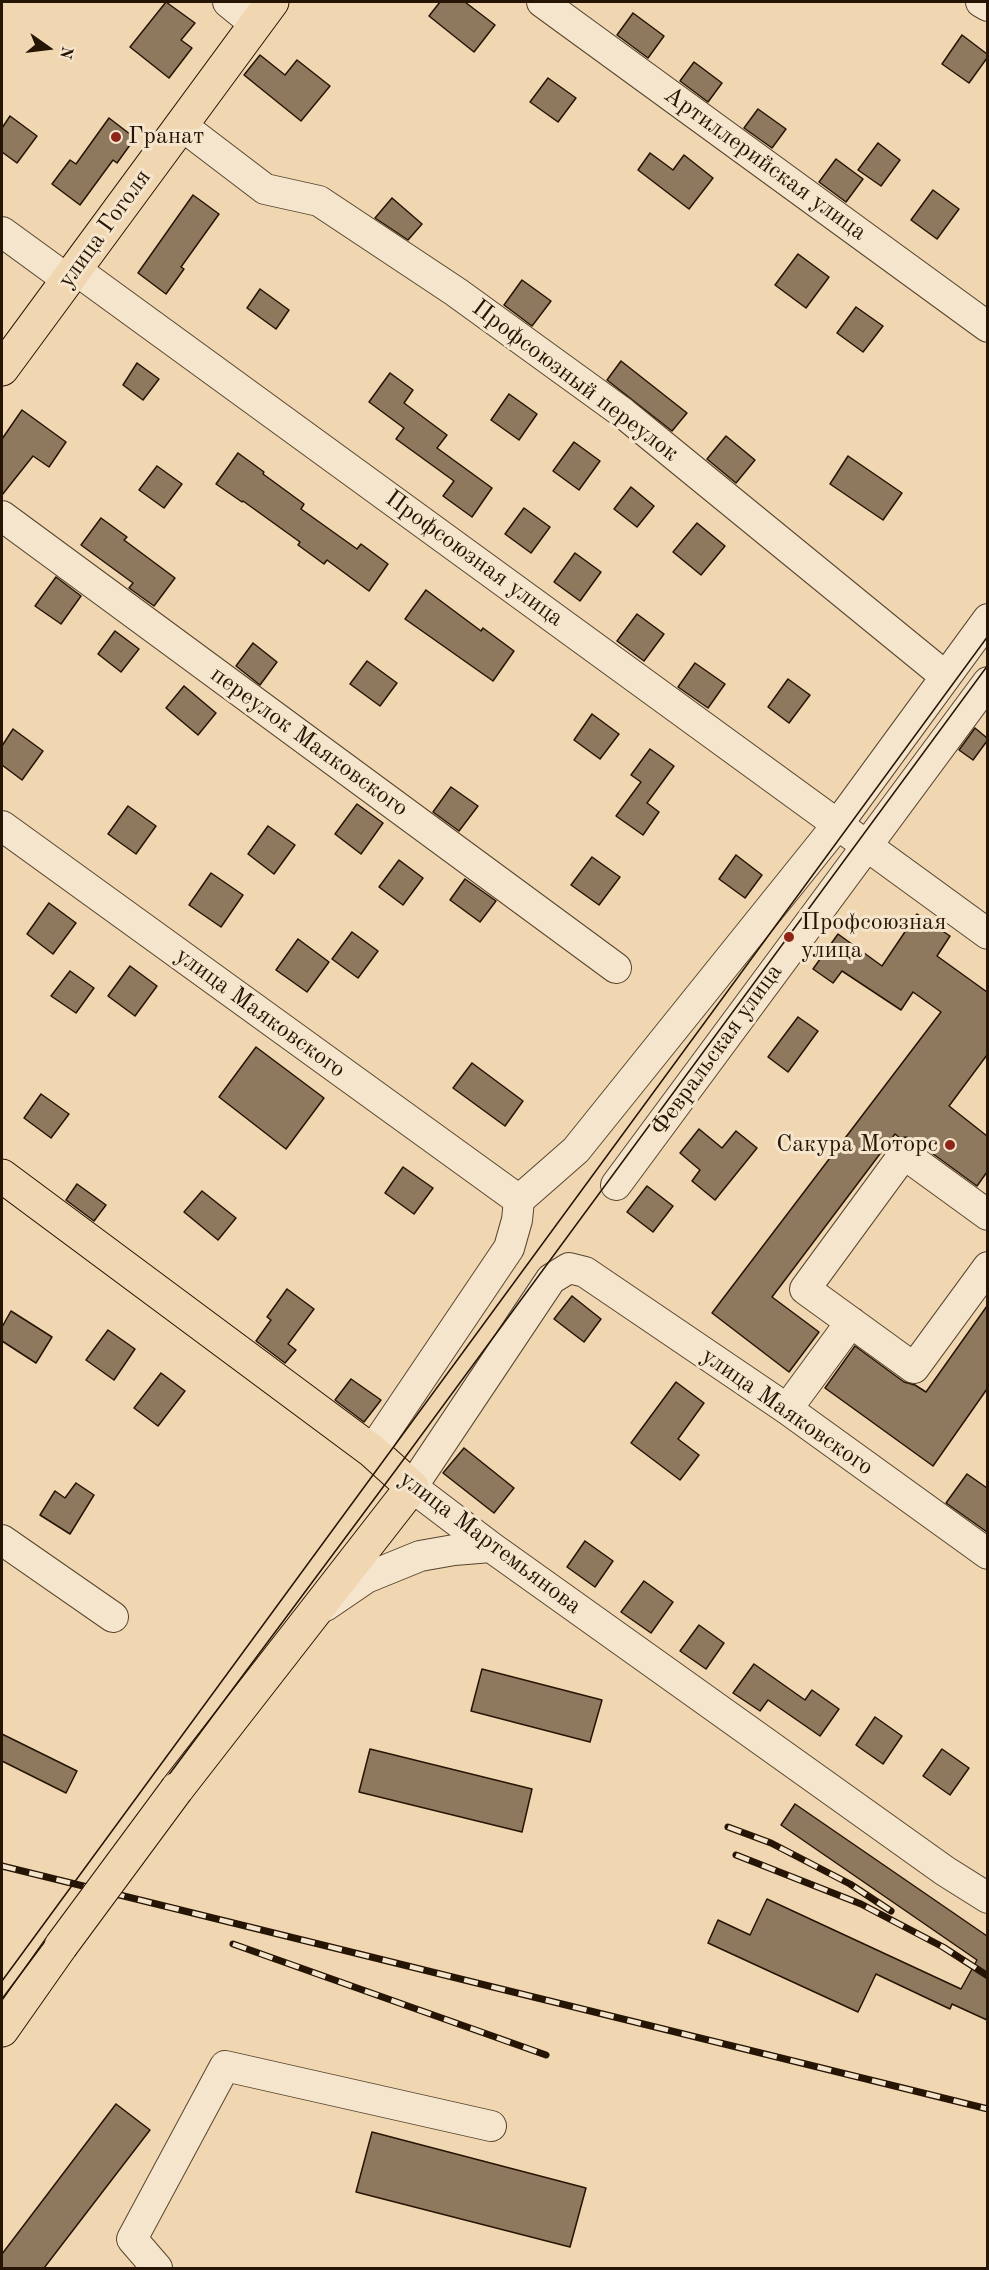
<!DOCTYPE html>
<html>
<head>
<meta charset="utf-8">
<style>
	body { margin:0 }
	#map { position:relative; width:989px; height:2270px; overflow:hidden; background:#f0d7b1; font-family:"Old Standard TT",serif }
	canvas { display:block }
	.frame { position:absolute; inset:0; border:3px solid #261404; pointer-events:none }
	.north { position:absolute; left:18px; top:18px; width:60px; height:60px; -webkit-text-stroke:4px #f5e5cc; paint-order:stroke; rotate:104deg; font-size:16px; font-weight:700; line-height:24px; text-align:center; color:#261404 }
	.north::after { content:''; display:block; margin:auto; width:21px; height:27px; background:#261404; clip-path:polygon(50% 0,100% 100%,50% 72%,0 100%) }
</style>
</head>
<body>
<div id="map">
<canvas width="989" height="2270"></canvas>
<div class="frame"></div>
<div class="north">N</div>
</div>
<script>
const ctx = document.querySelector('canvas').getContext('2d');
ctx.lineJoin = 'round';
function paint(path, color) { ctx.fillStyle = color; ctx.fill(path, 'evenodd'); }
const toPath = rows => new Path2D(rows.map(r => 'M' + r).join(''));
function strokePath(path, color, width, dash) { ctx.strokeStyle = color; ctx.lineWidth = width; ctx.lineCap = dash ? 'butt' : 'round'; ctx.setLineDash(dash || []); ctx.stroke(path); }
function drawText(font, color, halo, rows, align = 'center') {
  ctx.font = font + ' "Old Standard TT",serif'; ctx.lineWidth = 6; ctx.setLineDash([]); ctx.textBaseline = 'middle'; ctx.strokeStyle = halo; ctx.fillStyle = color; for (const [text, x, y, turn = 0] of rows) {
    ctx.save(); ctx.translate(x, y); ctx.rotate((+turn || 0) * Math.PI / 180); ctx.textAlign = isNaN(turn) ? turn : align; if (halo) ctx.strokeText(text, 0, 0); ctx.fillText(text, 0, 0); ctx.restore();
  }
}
const building = toPath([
	[166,2,195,23,181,40,192,48,169,78,130,47,166,2],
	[440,2,465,2,495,25,474,52,429,16,440,2],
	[633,13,664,36,648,58,617,35,633,13],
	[962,35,987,54,987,58,969,83,942,64,962,35],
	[260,55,285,75,297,60,330,86,301,121,244,75,260,55],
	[694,62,722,83,708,102,680,81,694,62],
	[548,78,576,98,558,122,530,102,548,78],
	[758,109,786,129,772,148,744,128,758,109],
	[10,116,37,136,17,163,2,152,2,128,10,116],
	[109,118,135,138,117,163,113,160,80,205,52,184,70,160,76,164,109,118],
	[878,143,900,160,881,186,858,170,878,143],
	[650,153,673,170,684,155,713,178,689,209,638,170,650,153],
	[836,159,863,179,846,202,819,182,836,159],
	[933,190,959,209,937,239,911,220,933,190],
	[193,195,219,214,181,267,184,269,166,294,138,273,193,195],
	[392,198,422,224,408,240,375,218,392,198],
	[798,254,829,277,806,308,775,285,798,254],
	[522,280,551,301,532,326,504,305,522,280],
	[260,289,289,310,276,329,247,308,260,289],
	[856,307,883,326,863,352,837,333,856,307],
	[621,361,687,413,672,431,607,380,621,361],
	[137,363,159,379,143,400,123,385,137,363],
	[390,373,413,390,404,403,447,435,437,448,492,488,472,517,443,496,454,481,396,439,404,428,369,402,390,373],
	[509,394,537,414,519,440,491,420,509,394],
	[22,410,66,442,49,467,33,456,2,495,2,439,22,410],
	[726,436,755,460,736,483,707,459,726,436],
	[574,442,600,461,579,490,553,471,574,442],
	[238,453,264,472,263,474,304,504,301,509,357,549,361,544,388,564,369,591,327,560,324,564,298,545,300,542,243,501,242,502,216,484,238,453],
	[848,456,902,493,883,520,830,484,848,456],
	[157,466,182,484,164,508,139,490,157,466],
	[631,487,654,506,637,527,614,509,631,487],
	[524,508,550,527,531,553,505,534,524,508],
	[101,518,127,537,124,540,175,578,154,606,129,588,133,583,81,545,101,518],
	[697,523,725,546,701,575,673,552,697,523],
	[575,553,601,572,580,601,554,582,575,553],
	[56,577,81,596,61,624,35,606,56,577],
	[426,590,481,631,483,628,514,651,493,681,405,619,426,590],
	[637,614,664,634,644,661,617,641,637,614],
	[115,631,139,649,121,672,98,654,115,631],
	[253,643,277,662,260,685,236,666,253,643],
	[367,661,397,683,380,706,350,684,367,661],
	[695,663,725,684,708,708,678,687,695,663],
	[788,679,810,695,789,723,768,707,788,679],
	[184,686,216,713,198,735,166,708,184,686],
	[592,714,619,734,600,759,574,740,592,714],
	[975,728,987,738,987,741,973,760,959,750,975,728],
	[13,729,43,751,22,780,2,765,2,746,13,729],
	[650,749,674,766,647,803,659,812,643,835,616,816,641,782,631,775,650,749],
	[451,787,478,806,459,831,433,812,451,787],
	[357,804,383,823,361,854,335,834,357,804],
	[128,806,156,826,136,854,108,834,128,806],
	[268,826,295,845,274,874,248,854,268,826],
	[736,855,762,875,745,898,719,879,736,855],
	[592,857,620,877,599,905,571,885,592,857],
	[399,860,423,878,403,905,379,887,399,860],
	[211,873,243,895,221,927,189,905,211,873],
	[465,879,496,901,480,922,450,900,465,879],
	[49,903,76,923,53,954,27,934,49,903],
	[917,914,950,936,937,956,987,992,987,1055,949,1106,987,1136,987,1172,977,1186,914,1140,906,1137,900,1138,895,1134,772,1297,819,1332,789,1372,712,1313,941,1012,913,992,901,1010,842,971,833,983,813,969,838,934,882,966,917,914],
	[352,932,378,951,358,978,332,959,352,932],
	[298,939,329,962,307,992,276,970,298,939],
	[130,966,157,986,135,1016,108,996,130,966],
	[70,971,94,988,76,1013,51,996,70,971],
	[798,1017,818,1031,788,1072,768,1057,798,1017],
	[256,1047,324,1098,286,1149,219,1097,256,1047],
	[472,1063,523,1101,505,1126,453,1088,472,1063],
	[41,1094,69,1114,51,1138,24,1118,41,1094],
	[699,1129,722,1148,736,1131,757,1148,715,1200,692,1181,700,1170,680,1153,699,1129],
	[403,1167,433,1188,414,1214,385,1193,403,1167],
	[77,1184,106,1205,94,1221,66,1200,77,1184],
	[647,1186,673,1206,653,1232,627,1212,647,1186],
	[202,1191,236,1218,218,1240,184,1212,202,1191],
	[287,1289,314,1309,288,1344,296,1350,285,1363,256,1341,271,1320,267,1317,287,1289],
	[572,1296,601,1319,584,1342,554,1319,572,1296],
	[987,1306,987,1389,933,1466,825,1388,855,1346,904,1382,915,1385,926,1392,987,1306],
	[11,1311,52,1337,36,1363,2,1341,2,1327,11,1311],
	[108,1330,135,1349,114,1380,86,1360,108,1330],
	[161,1373,185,1391,158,1426,134,1408,161,1373],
	[351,1379,381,1400,364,1422,335,1400,351,1379],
	[676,1382,704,1403,678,1439,699,1455,680,1480,631,1443,676,1382],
	[464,1448,514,1488,494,1513,443,1473,464,1448],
	[967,1474,987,1488,987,1532,946,1503,967,1474],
	[76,1483,94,1495,70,1534,40,1515,55,1491,65,1498,76,1483],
	[585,1541,613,1561,595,1587,567,1567,585,1541],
	[644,1581,673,1602,651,1633,621,1612,644,1581],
	[699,1625,724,1643,706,1669,680,1651,699,1625],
	[754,1664,805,1700,812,1690,839,1709,820,1736,768,1700,760,1711,733,1693,754,1664],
	[482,1669,602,1700,590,1742,471,1711,482,1669],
	[875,1717,902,1736,883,1764,856,1745,875,1717],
	[2,1734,77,1771,66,1793,2,1761,2,1734],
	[370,1749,532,1789,522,1832,359,1792,370,1749],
	[942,1749,969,1768,950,1795,923,1776,942,1749],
	[795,1804,987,1936,987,2020,952,2004,950,2009,876,1974,858,2012,708,1943,718,1920,750,1935,767,1899,961,1989,977,1960,781,1825,795,1804],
	[116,2104,150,2130,44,2268,2,2268,2,2254,116,2104],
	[372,2132,586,2188,570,2247,356,2192,372,2132]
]);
const minor = toPath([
	[228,2,255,24],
	[542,2,988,327],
	[981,2,988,6],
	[181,125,265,189,319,201,456,292,623,413,945,676],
	[2,232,68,280],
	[76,270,988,934],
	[2,516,616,968],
	[2,826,519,1200],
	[616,1185,988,682],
	[988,1215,904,1154,805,1289,914,1368,988,1267],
	[787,1409,851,1322],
	[372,1451,509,1248,517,1220,519,1200,576,1150,838,824,988,619],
	[2,1540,113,1617],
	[988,1554,787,1409,585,1272,569,1268,551,1279,412,1487,491,1547,945,1871,988,1898],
	[325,1606,366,1578,420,1556,454,1550,491,1547],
	[157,2268,132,2239,225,2066,491,2126]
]);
const major = toPath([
	[2,369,272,2],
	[2,1176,372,1451,412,1487,177,1789],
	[2,2030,61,1946]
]);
const tram = toPath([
	[2,1981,988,636],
	[2,1999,395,1471,988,665]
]);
const rail = toPath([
	[728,1827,771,1843,850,1884,891,1911],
	[736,1855,861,1904,943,1947,988,1976],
	[2,1866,988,2109],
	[233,1944,546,2055]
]);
const majorBridge = toPath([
	[61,1946,177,1789]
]);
const markers = [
	[116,137,6,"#8f2418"],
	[789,937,6,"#8f2418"],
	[950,1145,6,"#8f2418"]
];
const poiNames = [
	["Гранат",128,137],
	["Профсоюзная",801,923],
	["улица",801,951],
	["Сакура Моторс",938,1145,"right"]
];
const streetNames = [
	["Артиллерийская улица",765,164,36],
	["улица Гоголя",105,229,-54],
	["Профсоюзный переулок",575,381,37],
	["Профсоюзная улица",474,559,36],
	["переулок Маяковского",309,742,36],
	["улица Маяковского",260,1013,36],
	["Февральская улица",717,1050,-54],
	["улица Маяковского",787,1412,35],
	["улица Мартемьянова",490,1543,37]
];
paint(building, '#8f795e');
strokePath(building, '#261404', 1.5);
strokePath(minor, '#58452f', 32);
strokePath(major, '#261404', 35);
strokePath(minor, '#f5e5cc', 30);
strokePath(major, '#f0d7b1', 33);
strokePath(tram, '#261404', 1.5);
strokePath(rail, '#261404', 7);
strokePath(rail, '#f5e5cc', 4.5, [14]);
strokePath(majorBridge, '#261404', 35, []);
strokePath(majorBridge, '#f0d7b1', 33);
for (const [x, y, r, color] of markers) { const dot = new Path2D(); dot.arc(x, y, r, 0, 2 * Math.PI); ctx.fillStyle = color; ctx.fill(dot); strokePath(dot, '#f5e5cc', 2); }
drawText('24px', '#261404', '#f5e5cc', poiNames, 'left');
drawText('24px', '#261404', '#f5e5cc', streetNames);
</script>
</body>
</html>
